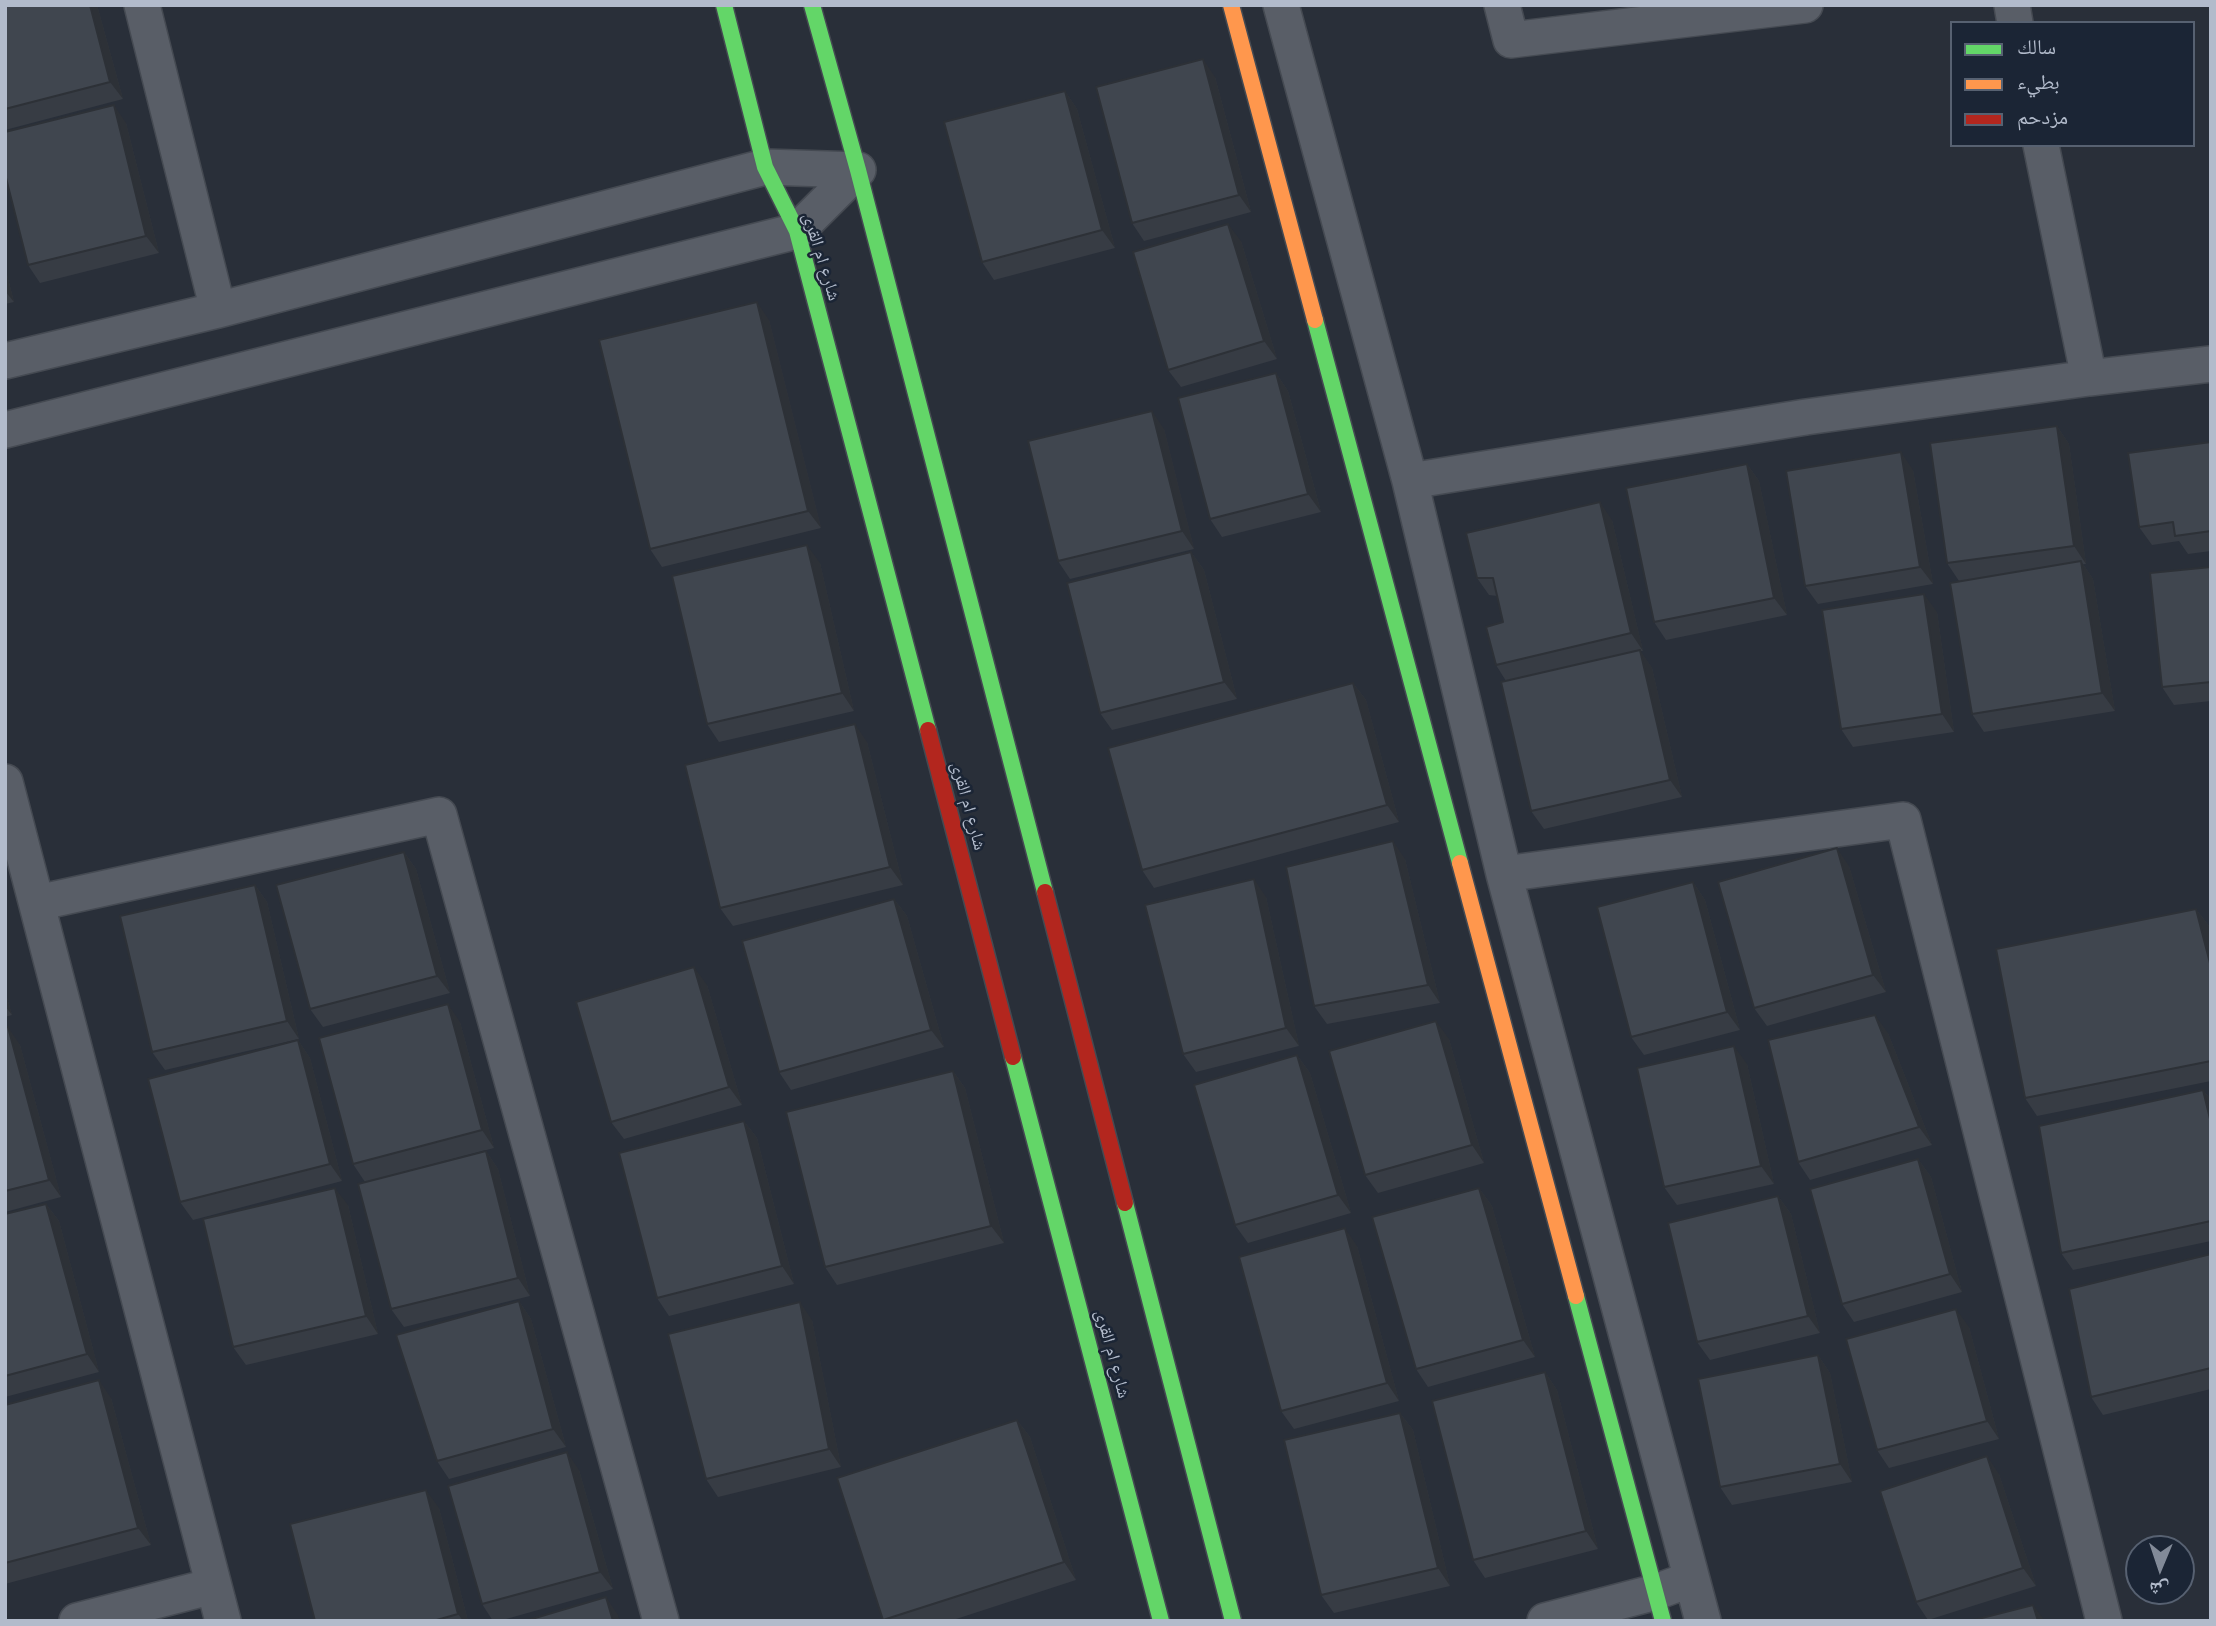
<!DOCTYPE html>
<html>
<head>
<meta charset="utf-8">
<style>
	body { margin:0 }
	#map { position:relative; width:2216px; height:1626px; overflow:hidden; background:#292f39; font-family:Arial,"Noto Naskh Arabic",sans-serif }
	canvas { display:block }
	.frame { position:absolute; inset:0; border:7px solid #b2bbcb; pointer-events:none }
	.legend { position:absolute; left:1950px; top:21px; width:245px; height:126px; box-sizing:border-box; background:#1b2535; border:2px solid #576171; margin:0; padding:9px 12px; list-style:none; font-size:21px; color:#b2bbcb }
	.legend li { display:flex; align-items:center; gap:14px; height:35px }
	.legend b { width:35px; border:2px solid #576171 }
	.north { position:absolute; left:2125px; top:1535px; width:70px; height:70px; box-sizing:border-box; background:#1b2535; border:2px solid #576171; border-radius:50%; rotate:182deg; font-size:19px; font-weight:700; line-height:28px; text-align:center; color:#b2bbcb }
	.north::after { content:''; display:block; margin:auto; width:24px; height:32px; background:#828a98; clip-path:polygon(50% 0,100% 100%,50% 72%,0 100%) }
</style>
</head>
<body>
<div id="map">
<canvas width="2216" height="1626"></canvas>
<div class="frame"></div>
<ul class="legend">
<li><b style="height:9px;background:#63d668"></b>سالك</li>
<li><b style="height:9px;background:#ff974d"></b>بطيء</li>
<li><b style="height:9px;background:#b3261e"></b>مزدحم</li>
</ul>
<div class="north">ش</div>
</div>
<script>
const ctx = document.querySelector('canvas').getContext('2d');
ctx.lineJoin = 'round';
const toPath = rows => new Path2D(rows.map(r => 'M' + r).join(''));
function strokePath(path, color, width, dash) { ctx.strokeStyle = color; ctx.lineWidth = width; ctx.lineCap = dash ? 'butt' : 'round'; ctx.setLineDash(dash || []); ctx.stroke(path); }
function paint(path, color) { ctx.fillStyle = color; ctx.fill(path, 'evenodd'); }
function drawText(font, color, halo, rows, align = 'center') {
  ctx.font = font + ' Arial,"Noto Naskh Arabic",sans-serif'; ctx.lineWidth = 5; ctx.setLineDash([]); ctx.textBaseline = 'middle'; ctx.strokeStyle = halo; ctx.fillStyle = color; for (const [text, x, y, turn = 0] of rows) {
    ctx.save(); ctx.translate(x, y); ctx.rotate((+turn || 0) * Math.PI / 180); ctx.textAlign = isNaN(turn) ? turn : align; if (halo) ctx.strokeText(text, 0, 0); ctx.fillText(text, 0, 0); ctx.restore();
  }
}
const street = toPath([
	[142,5,218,310],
	[1281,5,1410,481,1504,874,1703,1621],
	[1502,5,1511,40,1805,5],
	[2012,5,2015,23],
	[2041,145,2089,378],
	[5,361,218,310,765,167,858,170],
	[5,430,797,231,858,170],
	[1410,481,1806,417,2089,378,2211,364],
	[5,782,223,1621],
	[1504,874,1903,820,2104,1621],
	[37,903,439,815,661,1621],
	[77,1621,213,1586],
	[1545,1621,1656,1592,1683,1582]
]);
const fast = toPath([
	[724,5,765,167,797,231,928,730],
	[812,5,858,170,1045,892],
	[1315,320,1460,863],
	[1013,1057,1161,1621],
	[1125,1203,1233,1621],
	[1576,1296,1663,1621]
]);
const slow = toPath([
	[1231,5,1315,320],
	[1460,863,1576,1296]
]);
const jam = toPath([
	[928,730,1013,1057],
	[1045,892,1125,1203]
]);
const wall = toPath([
	[5,5,97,5,123,99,5,130],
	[1215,77,1251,212,1144,241,1132,223],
	[1065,91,1077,109,1115,248,994,280,982,262],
	[126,123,159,253,40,283,28,265],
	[1241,241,1277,359,1181,387,1168,370],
	[5,267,14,302,5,304],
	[769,320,821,528,662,567,650,549],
	[1276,373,1288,391,1321,512,1222,537,1210,519],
	[2057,426,2069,444,2086,564,2083,564,2093,579,2115,711,1984,732,1972,714,1959,581,1947,563],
	[1164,429,1194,549,1070,579,1058,561],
	[2211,442,2211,551,2188,554,2179,541,2152,545,2139,527],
	[1747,464,1759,481,1787,615,1666,640,1654,622],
	[1913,470,1933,584,1818,604,1805,586],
	[1612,520,1643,651,1640,651,1652,668,1682,797,1544,829,1531,811,1506,681,1496,665,1503,622,1497,596,1489,595,1477,578],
	[1191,552,1204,570,1237,699,1112,730,1100,713],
	[820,563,854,711,719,742,707,724],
	[2211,567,2211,701,2174,705,2162,687],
	[1937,612,1954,732,1853,747,1841,729],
	[1353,683,1366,700,1399,822,1154,888,1142,870],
	[867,742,903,885,733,926,720,908],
	[404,852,416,869,450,993,323,1027,310,1009],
	[1405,859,1440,1003,1327,1024,1314,1006],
	[1849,866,1886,992,1767,1026,1754,1008],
	[1693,882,1705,900,1740,1030,1644,1055,1631,1037],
	[255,885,267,902,299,1039,165,1070,152,1052],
	[1266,897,1299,1046,1196,1072,1183,1054],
	[894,899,907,916,944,1047,791,1090,779,1072],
	[2196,909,2209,926,2211,935,2211,1081,2037,1116,2025,1098],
	[707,985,742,1105,624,1139,611,1122],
	[5,991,12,1015,5,1017],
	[460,1022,494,1148,399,1173,486,1151,498,1169,530,1296,404,1327,391,1309,365,1182,353,1164],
	[5,1027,20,1045,61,1197,5,1212],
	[1888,1033,1932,1145,1810,1180,1798,1162],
	[1449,1039,1484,1163,1378,1193,1365,1175],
	[298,1040,310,1058,342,1181,193,1220,180,1202],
	[1297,1055,1310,1073,1351,1213,1248,1243,1235,1225],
	[1747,1064,1774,1184,1677,1205,1664,1187],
	[953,1071,965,1088,1004,1243,837,1285,825,1267],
	[2203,1090,2211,1100,2211,1241,2073,1270,2061,1253],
	[744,1121,757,1138,794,1284,669,1316,657,1298],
	[1918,1159,1931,1177,1962,1292,1854,1322,1842,1304],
	[1479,1188,1492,1206,1535,1357,1428,1387,1416,1369],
	[1778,1196,1791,1214,1820,1333,1710,1360,1697,1342],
	[46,1204,59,1221,99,1372,5,1397,5,1214],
	[348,1205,378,1334,246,1365,233,1347],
	[1357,1246,1399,1401,1294,1429,1281,1411],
	[2211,1254,2211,1389,2103,1415,2091,1397],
	[519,1301,531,1319,566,1447,449,1479,437,1461],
	[812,1320,841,1467,718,1497,706,1479],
	[1969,1327,1999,1439,1889,1468,1877,1450],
	[1818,1355,1830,1373,1852,1482,1732,1505,1720,1487],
	[1545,1372,1557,1390,1598,1549,1485,1578,1473,1560],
	[111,1398,151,1545,5,1584,5,1405],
	[1400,1413,1413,1430,1450,1586,1334,1613,1321,1595],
	[1017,1420,1030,1437,1076,1580,950,1621,883,1621],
	[579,1470,613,1589,499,1621,493,1621,482,1604],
	[1999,1474,2036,1586,1928,1620,1916,1602],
	[439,1508,468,1621,315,1621]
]);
const shadedWall = toPath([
	[90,5,97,5,123,99,110,82],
	[1203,59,1215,77,1251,212,1239,195],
	[1065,91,1077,109,1115,248,1102,230],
	[114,105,126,123,159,253,146,236],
	[1228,224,1241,241,1277,359,1264,341],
	[5,267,14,302,5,291],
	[757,302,769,320,821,528,808,511],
	[1276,373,1288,391,1321,512,1308,494],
	[1152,411,1164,429,1194,549,1182,531],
	[2057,426,2069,444,2086,564,2074,546],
	[1901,452,1913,470,1933,584,1920,567],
	[1747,464,1759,481,1787,615,1774,598],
	[1600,502,1612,520,1643,651,1631,633],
	[807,545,820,563,854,711,842,693],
	[1191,552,1204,570,1237,699,1224,682],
	[2081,561,2093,579,2115,711,2102,693],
	[1924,594,1937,612,1954,732,1942,714],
	[1640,650,1652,668,1682,797,1670,780],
	[1353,683,1366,700,1399,822,1387,805],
	[855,724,867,742,903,885,890,867],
	[1393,841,1405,859,1440,1003,1428,985],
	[1837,848,1849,866,1886,992,1873,975],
	[404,852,416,869,450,993,437,976],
	[1254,879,1266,897,1299,1046,1286,1028],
	[1693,882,1705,900,1740,1030,1727,1012],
	[255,885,267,902,299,1039,287,1021],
	[894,899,907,916,944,1047,931,1030],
	[2196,909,2209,926,2211,935,2211,967],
	[694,967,707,985,742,1105,729,1087],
	[5,991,12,1015,5,1006],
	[448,1004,460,1022,494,1148,482,1130],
	[1875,1015,1888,1033,1932,1145,1919,1127],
	[1436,1021,1449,1039,1484,1163,1472,1145],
	[8,1027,20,1045,61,1197,49,1180],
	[298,1040,310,1058,342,1181,330,1164],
	[1734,1046,1747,1064,1774,1184,1761,1166],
	[1297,1055,1310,1073,1351,1213,1338,1195],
	[953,1071,965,1088,1004,1243,991,1226],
	[2203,1090,2211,1100,2211,1123],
	[744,1121,757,1138,794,1284,782,1266],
	[486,1151,498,1169,530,1296,518,1278],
	[1918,1159,1931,1177,1962,1292,1950,1274],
	[335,1188,348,1205,378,1334,366,1316],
	[1479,1188,1492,1206,1535,1357,1523,1340],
	[1778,1196,1791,1214,1820,1333,1808,1316],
	[46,1204,59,1221,99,1372,87,1354],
	[1345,1228,1357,1246,1399,1401,1387,1383],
	[519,1301,531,1319,566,1447,553,1429],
	[800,1302,812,1320,841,1467,829,1449],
	[1956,1309,1969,1327,1999,1439,1987,1421],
	[1818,1355,1830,1373,1852,1482,1840,1464],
	[1545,1372,1557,1390,1598,1549,1586,1531],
	[99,1380,111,1398,151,1545,138,1528],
	[1400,1413,1413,1430,1450,1586,1438,1568],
	[1017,1420,1030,1437,1076,1580,1064,1562],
	[567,1452,579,1470,613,1589,600,1572],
	[1987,1456,1999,1474,2036,1586,2023,1568],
	[426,1490,439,1508,468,1621,463,1621,458,1614],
	[606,1597,618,1615,620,1621,613,1621],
	[2033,1605,2045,1621,2038,1621]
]);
const building = toPath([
	[5,5,90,5,110,82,5,109,5,5],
	[1203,59,1239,195,1132,223,1096,87,1203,59],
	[1065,91,1102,230,982,262,944,122,1065,91],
	[114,105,146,236,28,265,5,174,5,132,114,105],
	[1228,224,1264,341,1168,370,1133,252,1228,224],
	[757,302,808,511,650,549,599,340,757,302],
	[1276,373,1308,494,1210,519,1178,398,1276,373],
	[1152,411,1182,531,1058,561,1028,441,1152,411],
	[2057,426,2074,546,1947,563,1930,443,2057,426],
	[2211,442,2211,531,2175,536,2173,522,2139,527,2128,453,2211,442],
	[1901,452,1920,567,1805,586,1786,471,1901,452],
	[1747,464,1774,598,1654,622,1626,488,1747,464],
	[1600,502,1631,633,1496,665,1486,627,1503,622,1493,578,1477,578,1466,533,1600,502],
	[807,545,842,693,707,724,672,576,807,545],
	[1191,552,1224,682,1100,713,1067,583,1191,552],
	[2081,561,2102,693,1972,714,1950,583,2081,561],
	[2211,567,2211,682,2162,687,2150,573,2211,567],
	[1924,594,1942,714,1841,729,1822,610,1924,594],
	[1640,650,1670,780,1531,811,1501,682,1640,650],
	[1353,683,1387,805,1142,870,1108,748,1353,683],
	[855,724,890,867,720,908,685,765,855,724],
	[1393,841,1428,985,1314,1006,1286,867,1393,841],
	[1837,848,1873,975,1754,1008,1718,882,1837,848],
	[404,852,437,976,310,1009,276,885,404,852],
	[1254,879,1286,1028,1183,1054,1145,905,1254,879],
	[1693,882,1727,1012,1631,1037,1597,907,1693,882],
	[255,885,287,1021,152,1052,120,916,255,885],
	[894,899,931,1030,779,1072,742,941,894,899],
	[2196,909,2211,967,2211,1061,2025,1098,1996,949,2196,909],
	[694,967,729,1087,611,1122,576,1002,694,967],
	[448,1004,482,1130,353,1164,319,1038,448,1004],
	[1875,1015,1919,1127,1798,1162,1768,1040,1875,1015],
	[1436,1021,1472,1145,1365,1175,1329,1051,1436,1021],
	[5,1027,8,1027,49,1180,5,1191,5,1027],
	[298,1040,330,1164,180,1202,148,1079,298,1040],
	[1734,1046,1761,1166,1664,1187,1637,1068,1734,1046],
	[1297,1055,1338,1195,1235,1225,1194,1085,1297,1055],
	[953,1071,991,1226,825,1267,786,1112,953,1071],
	[2203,1090,2211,1123,2211,1221,2061,1253,2039,1126,2203,1090],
	[744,1121,782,1266,657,1298,619,1153,744,1121],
	[486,1151,518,1278,391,1309,358,1184,486,1151],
	[1918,1159,1950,1274,1842,1304,1810,1189,1918,1159],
	[335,1188,366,1316,233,1347,203,1219,335,1188],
	[1479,1188,1523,1340,1416,1369,1372,1217,1479,1188],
	[1778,1196,1808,1316,1697,1342,1668,1223,1778,1196],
	[46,1204,87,1354,5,1376,5,1214,46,1204],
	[1345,1228,1387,1383,1281,1411,1239,1257,1345,1228],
	[2211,1254,2211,1368,2091,1397,2069,1289,2211,1254],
	[519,1301,553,1429,437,1461,396,1335,519,1301],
	[800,1302,829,1449,706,1479,668,1334,800,1302],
	[1956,1309,1987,1421,1877,1450,1846,1339,1956,1309],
	[1818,1355,1840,1464,1720,1487,1698,1379,1818,1355],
	[1545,1372,1586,1531,1473,1560,1432,1401,1545,1372],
	[99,1380,138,1528,5,1563,5,1405,99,1380],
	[1400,1413,1438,1568,1321,1595,1284,1440,1400,1413],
	[1017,1420,1064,1562,883,1620,837,1478,1017,1420],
	[567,1452,600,1572,482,1604,448,1486,567,1452],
	[1987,1456,2023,1568,1916,1602,1880,1491,1987,1456],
	[426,1490,458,1614,433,1621,315,1621,290,1524,426,1490],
	[606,1597,613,1621,525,1621,606,1597],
	[2033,1605,2038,1621,1970,1621,2033,1605]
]);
const streetNames = [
	["شارع ام القرى",821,257,73],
	["شارع ام القرى",968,806,75],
	["شارع ام القرى",1112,1354,75]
];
strokePath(street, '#454a52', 38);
strokePath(fast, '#454a52', 19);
strokePath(slow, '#454a52', 19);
strokePath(jam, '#454a52', 19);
strokePath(street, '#595e67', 35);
strokePath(fast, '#63d668', 16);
strokePath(slow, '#ff974d', 16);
strokePath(jam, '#b3261e', 16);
paint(wall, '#373c44');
paint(shadedWall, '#2d3137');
paint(building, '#40464f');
strokePath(building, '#2d3137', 2);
drawText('18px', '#b2bbcb', '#1b2535', streetNames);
</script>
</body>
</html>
